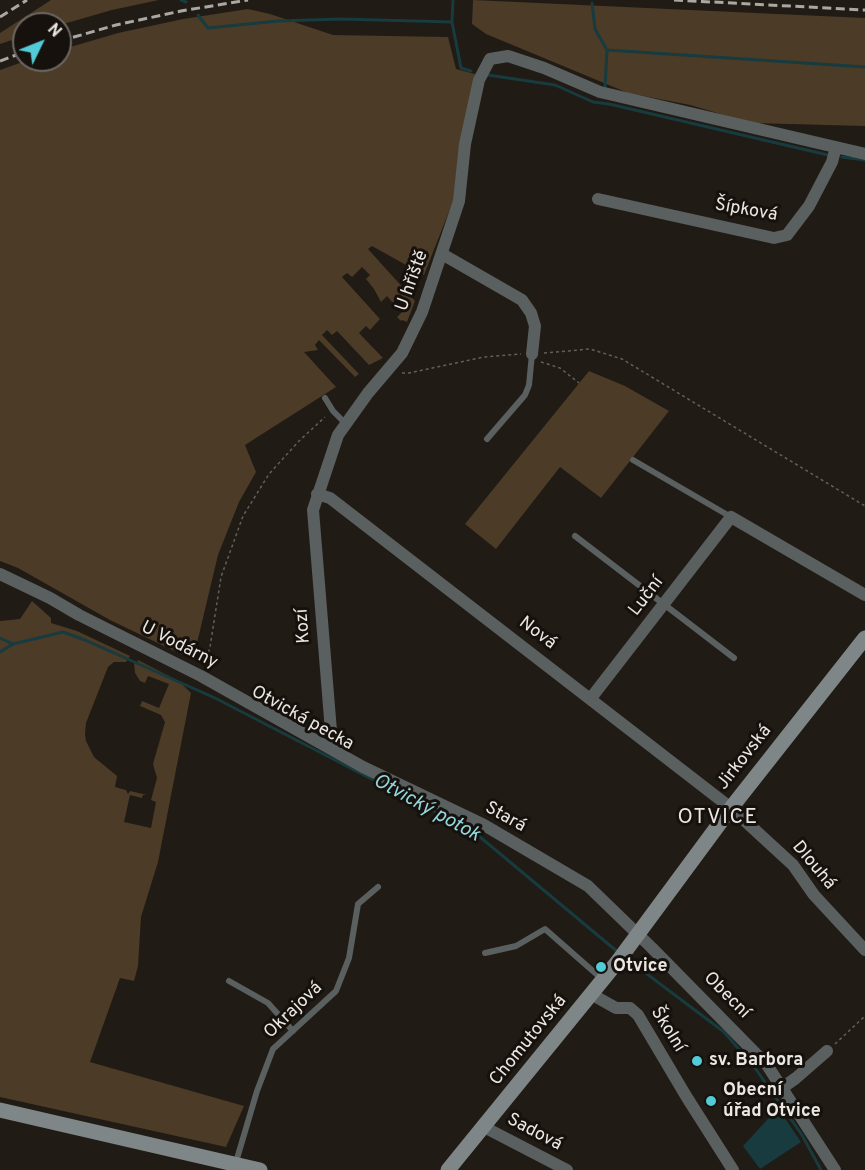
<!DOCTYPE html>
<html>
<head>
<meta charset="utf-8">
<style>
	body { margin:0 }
	#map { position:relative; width:865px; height:1170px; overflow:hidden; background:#201b14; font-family:Overpass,sans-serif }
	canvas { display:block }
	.north { position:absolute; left:12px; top:12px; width:60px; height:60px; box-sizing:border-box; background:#16110c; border:2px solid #6b6762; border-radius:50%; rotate:47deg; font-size:16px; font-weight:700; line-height:24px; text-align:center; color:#ebe7e3 }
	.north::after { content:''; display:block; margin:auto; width:21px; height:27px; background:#52cbd7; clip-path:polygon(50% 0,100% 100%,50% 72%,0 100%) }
</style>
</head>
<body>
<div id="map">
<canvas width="865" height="1170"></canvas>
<div class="north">N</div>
</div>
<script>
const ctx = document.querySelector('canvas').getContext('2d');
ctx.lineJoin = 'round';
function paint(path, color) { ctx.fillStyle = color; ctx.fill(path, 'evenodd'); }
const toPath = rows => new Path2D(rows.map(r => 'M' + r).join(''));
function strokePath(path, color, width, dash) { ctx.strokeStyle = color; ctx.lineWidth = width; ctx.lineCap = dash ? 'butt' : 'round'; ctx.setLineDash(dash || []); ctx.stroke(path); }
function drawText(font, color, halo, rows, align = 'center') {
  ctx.font = font + ' Overpass,sans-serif'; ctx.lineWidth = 6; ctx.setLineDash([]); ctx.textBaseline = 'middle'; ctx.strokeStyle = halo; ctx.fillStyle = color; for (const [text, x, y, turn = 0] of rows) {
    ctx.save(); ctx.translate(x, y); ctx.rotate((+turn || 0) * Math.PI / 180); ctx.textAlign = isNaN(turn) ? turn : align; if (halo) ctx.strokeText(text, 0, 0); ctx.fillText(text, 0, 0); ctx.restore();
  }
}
const green = toPath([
	[51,0,159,0,112,10,60,25,24,24,24,36,0,44,0,33],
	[473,0,865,18,865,126,751,123,690,105,628,93,486,34,472,24],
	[248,9,270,14,333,35,448,37,456,69,475,74,454,199,424,275,372,246,368,249,415,301,407,322,402,320,401,321,397,317,410,304,400,294,393,303,387,296,381,302,374,289,366,279,370,275,362,267,352,277,347,273,342,277,380,319,370,330,366,326,359,333,383,358,369,365,337,331,332,335,327,330,322,335,359,374,355,377,319,340,315,345,318,350,304,352,336,387,245,445,256,472,239,502,218,555,193,660,110,620,18,568,0,561,0,70,28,60,60,60,60,50,118,33,183,19],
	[589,371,625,386,669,411,601,498,560,467,496,549,465,524],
	[32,601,51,618,51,623,77,631,130,656,126,662,114,662,108,667,86,723,85,734,86,741,94,757,117,776,115,787,126,790,128,794,130,791,147,795,143,795,142,798,130,795,124,822,151,828,156,802,151,800,157,778,153,764,165,722,161,715,140,706,142,701,159,708,169,684,148,676,145,683,140,681,135,673,134,663,137,664,138,660,169,676,180,682,191,693,158,862,141,917,138,966,134,981,120,978,90,1062,244,1106,226,1147,0,1097,0,621,20,619]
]);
const water = toPath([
	[778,1108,801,1142,760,1169,743,1146]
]);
const stream = toPath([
	[181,0,186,2],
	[592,3,595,29,607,50,605,88],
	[198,15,208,28,278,21,341,19,452,22,461,68,471,71],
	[452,22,453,0],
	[607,50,865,67],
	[488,75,555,85,593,102,609,104,828,155],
	[842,157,865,160],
	[0,638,13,644,63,632,85,640,215,698,474,832,619,953],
	[0,652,13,644],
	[627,959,724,1032,755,1068,802,1135,821,1170]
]);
const path = toPath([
	[544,353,590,349,622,359,865,506],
	[541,362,560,368,579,383],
	[402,373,409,373,484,357,521,354],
	[205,664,210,647,221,577,243,516,269,474,299,441,325,417],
	[835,1044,865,1016]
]);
const service = toPath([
	[325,398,333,411,345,423],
	[487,439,525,395,529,385,532,354],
	[633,460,731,517],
	[575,536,734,658],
	[485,953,516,946,545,929,602,979],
	[229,981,268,1003,293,1031],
	[236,1162,257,1091,273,1049,336,991,349,958,358,904,378,887]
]);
const minor = toPath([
	[598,199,774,238,787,235,809,206,832,162,836,147],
	[442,254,522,300,531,313,535,326,532,354],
	[317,494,330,498,731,808,793,865,814,895,865,950],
	[0,574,50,598,79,615,201,676,363,767,484,825,588,886,652,948,767,1065,835,1170],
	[591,698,731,517,865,595],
	[340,754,331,731,313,510,338,435,368,393,402,353,422,312,459,201,465,144,479,80,490,59,508,56,544,68,600,92,865,154],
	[591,994,616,1008,630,1008,638,1015,686,1096,733,1170],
	[782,1088,796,1078,827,1051],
	[484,1127,567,1170]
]);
const secondary = toPath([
	[0,1110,260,1170],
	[448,1170,618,961,731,808,865,638]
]);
const rail = toPath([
	[674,0,865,10],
	[0,17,27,0],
	[60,41,116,25,181,11,248,0],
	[0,61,24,52]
]);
const markers = [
	[601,967,6,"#52cbd7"],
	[697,1061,6,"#52cbd7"],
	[711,1101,6,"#52cbd7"]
];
const streetNames = [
	["Šípková",746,211,10],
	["U hřiště",413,281,-70],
	["Luční",647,597,-52],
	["Kozí",304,626,-94],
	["Nová",537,634,37],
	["U Vodárny",179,646,27],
	["Otvická pecka",302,719,29],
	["Jirkovská",745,758,-52],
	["Stará",505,818,29],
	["Dlouhá",813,866,50],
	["Obecní",726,996,45],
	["Okrajová",294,1011,-44],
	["Školní",667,1030,58],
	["Chomutovská",529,1041,-51],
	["Sadová",534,1133,28]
];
const poiNames = [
	["Otvice",613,967],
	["sv. Barbora",709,1061],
	["Obecní",723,1091],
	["úřad Otvice",723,1112]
];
const waterNames = [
	["Otvický potok",426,809,29]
];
const quarterNames = [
	["OTVICE",718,819]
];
paint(green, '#4b3b27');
paint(water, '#173b3e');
strokePath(stream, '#173b3e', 3);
strokePath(path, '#645f59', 1.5, [3, 3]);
strokePath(service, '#5a5f60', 6);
strokePath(minor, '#5a5f60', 12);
strokePath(secondary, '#7e8687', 15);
strokePath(rail, '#aba7a2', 3, [9, 4.5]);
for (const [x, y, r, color] of markers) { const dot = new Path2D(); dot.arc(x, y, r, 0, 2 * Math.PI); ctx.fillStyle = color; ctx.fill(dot); strokePath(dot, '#16110c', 2); }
drawText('18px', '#ebe7e3', '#16110c', streetNames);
drawText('bold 18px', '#ebe7e3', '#16110c', poiNames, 'left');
drawText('italic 20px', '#92d8df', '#16110c', waterNames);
ctx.letterSpacing = '1.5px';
drawText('21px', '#ebe7e3', '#16110c', quarterNames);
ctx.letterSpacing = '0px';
</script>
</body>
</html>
